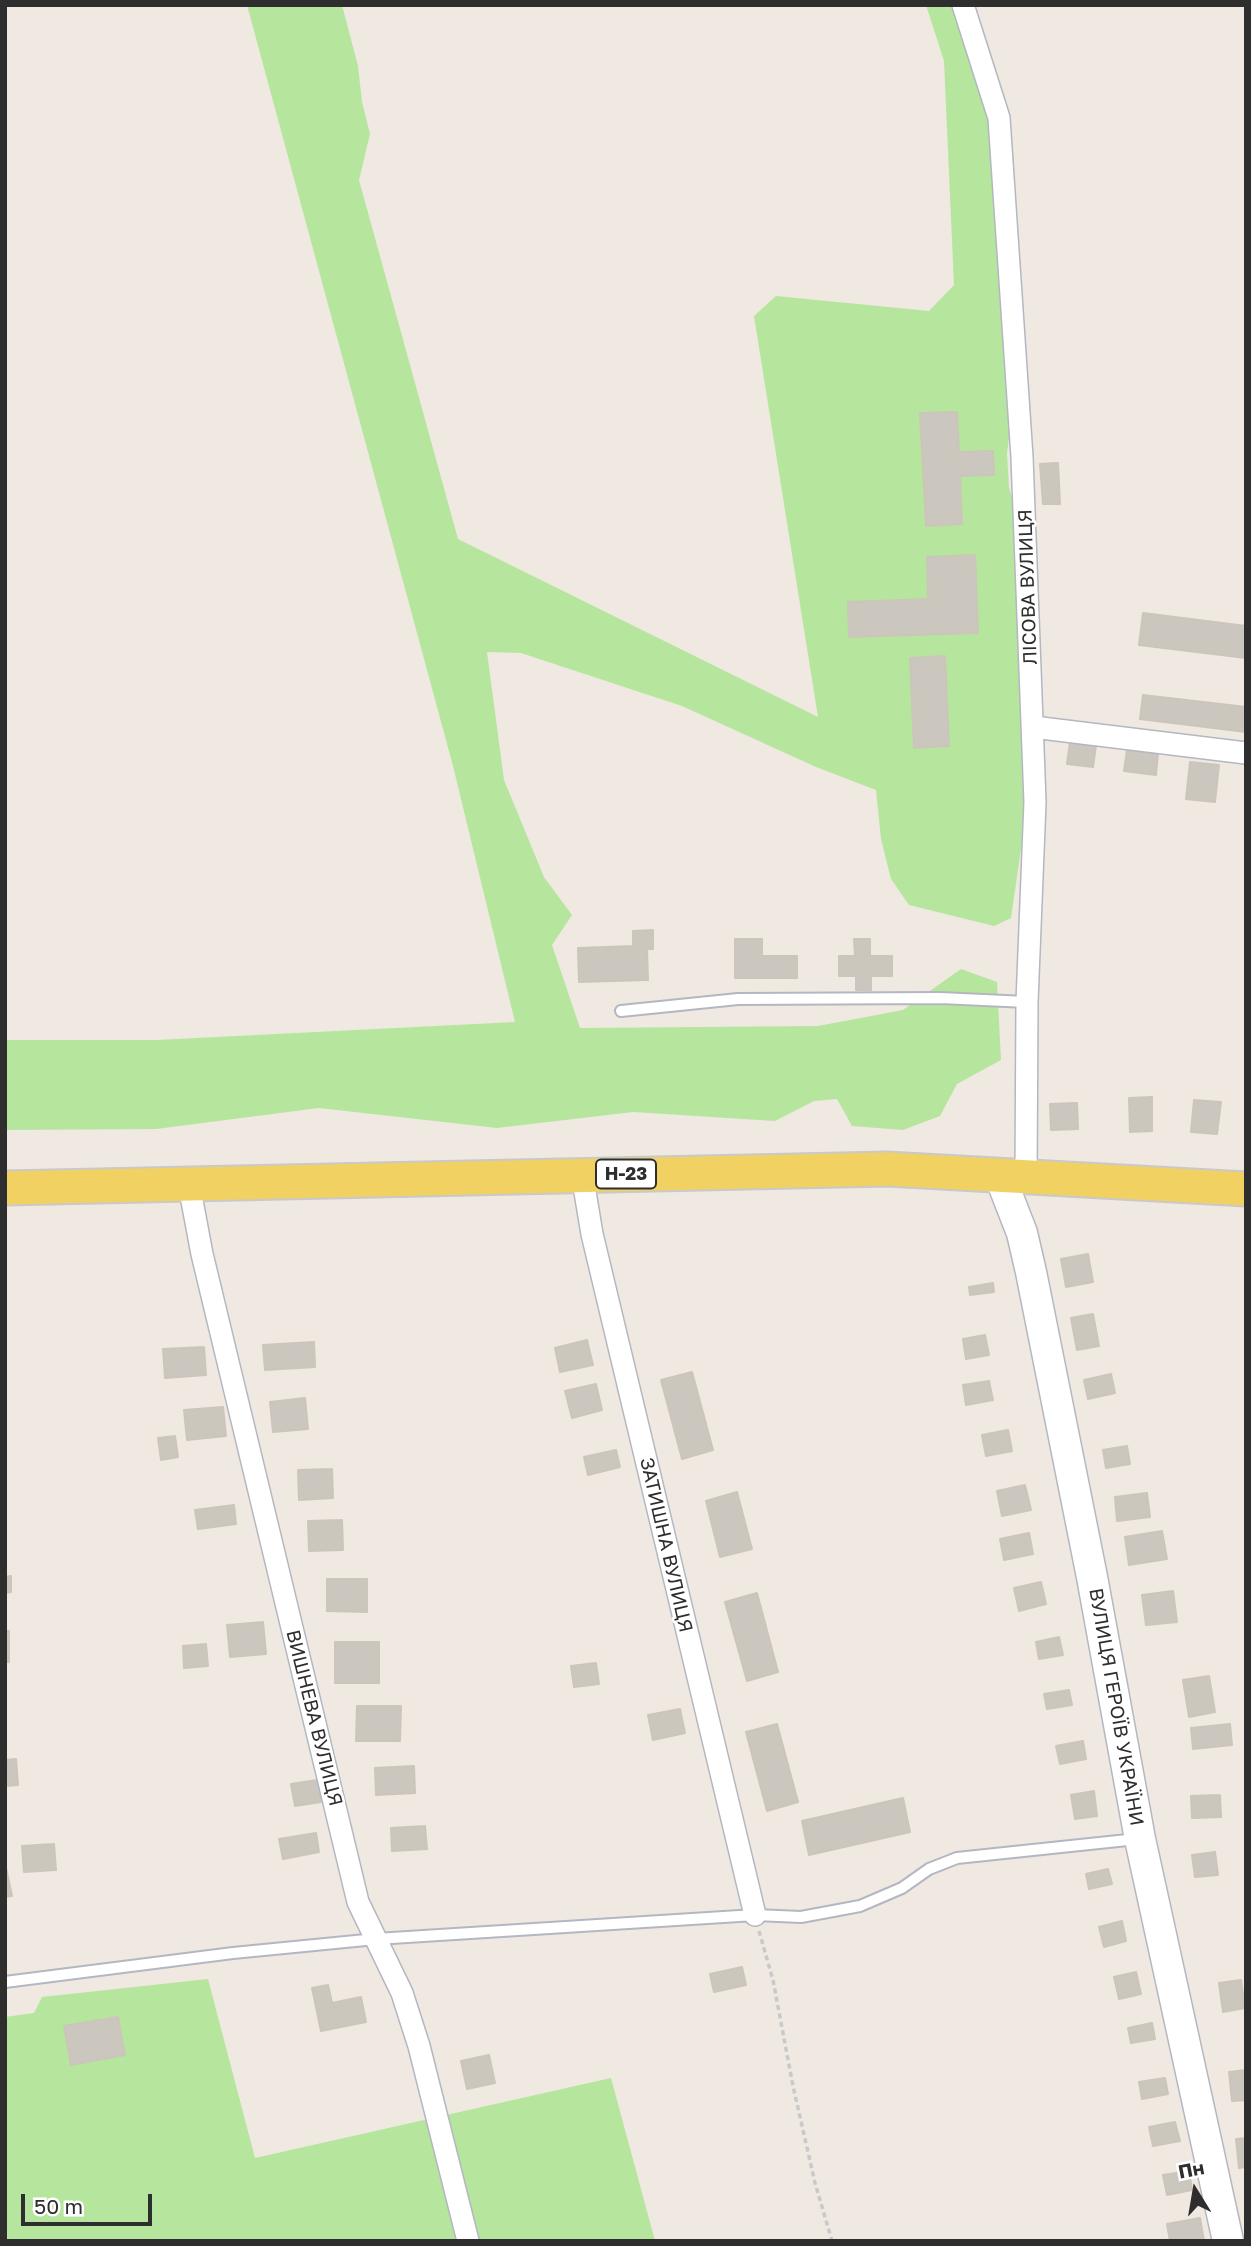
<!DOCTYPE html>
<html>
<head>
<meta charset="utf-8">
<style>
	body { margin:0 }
	#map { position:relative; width:1251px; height:2246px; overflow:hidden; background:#efe9e1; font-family:"Golos Text",sans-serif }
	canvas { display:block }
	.frame { position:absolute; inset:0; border:7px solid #2e2e2e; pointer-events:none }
	.north { position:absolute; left:1160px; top:2155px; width:70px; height:70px; -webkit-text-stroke:5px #fff; paint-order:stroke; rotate:349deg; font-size:19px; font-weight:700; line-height:28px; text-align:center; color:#2e2e2e }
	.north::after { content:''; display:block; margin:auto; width:24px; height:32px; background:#2e2e2e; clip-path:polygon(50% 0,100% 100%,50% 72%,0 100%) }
	.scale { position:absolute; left:21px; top:2194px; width:131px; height:32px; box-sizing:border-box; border:4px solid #2e2e2e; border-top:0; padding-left:9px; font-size:21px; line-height:24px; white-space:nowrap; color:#2e2e2e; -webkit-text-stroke:5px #fff; paint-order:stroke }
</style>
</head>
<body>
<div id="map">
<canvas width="1251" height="2246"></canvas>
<div class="frame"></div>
<div class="north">Пн</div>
<div class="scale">50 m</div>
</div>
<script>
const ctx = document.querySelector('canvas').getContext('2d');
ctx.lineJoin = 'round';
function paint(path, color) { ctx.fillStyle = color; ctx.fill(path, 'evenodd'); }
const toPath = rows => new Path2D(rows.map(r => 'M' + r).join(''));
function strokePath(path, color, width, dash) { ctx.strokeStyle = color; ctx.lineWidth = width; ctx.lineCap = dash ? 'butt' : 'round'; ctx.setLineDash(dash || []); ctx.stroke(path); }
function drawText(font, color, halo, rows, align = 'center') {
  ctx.font = font + ' "Golos Text",sans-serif'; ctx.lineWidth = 5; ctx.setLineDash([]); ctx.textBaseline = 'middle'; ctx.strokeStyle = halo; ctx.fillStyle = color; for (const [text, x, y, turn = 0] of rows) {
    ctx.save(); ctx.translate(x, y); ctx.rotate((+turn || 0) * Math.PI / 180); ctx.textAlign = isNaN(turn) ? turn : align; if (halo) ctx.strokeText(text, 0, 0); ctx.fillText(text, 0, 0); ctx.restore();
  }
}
const green = toPath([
	[247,5,342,5,358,66,362,102,370,134,359,180,458,539,818,717,754,316,776,296,929,311,954,285,944,61,926,5,953,5,993,120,1010,431,1007,453,1009,488,1018,516,1025,821,1011,918,994,926,909,905,891,879,881,839,876,790,816,767,682,706,521,653,487,652,504,780,544,877,572,915,552,945,580,1028,818,1026,903,1010,961,969,997,982,1001,1060,957,1084,940,1116,903,1130,852,1126,837,1099,814,1101,775,1121,633,1112,497,1128,319,1108,156,1129,5,1130,5,1040,157,1040,515,1022,453,766],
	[208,1979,255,2158,611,2078,655,2241,5,2241,5,2017,34,2013,42,1997]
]);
const building = toPath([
	[957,412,959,452,993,451,994,475,960,476,962,524,926,526,920,413,957,412],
	[1058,463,1060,504,1043,504,1040,464,1058,463],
	[975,555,978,633,849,637,848,602,928,599,927,557,975,555],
	[1143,613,1246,626,1246,658,1139,645,1143,613],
	[945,656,949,746,914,748,910,658,945,656],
	[1143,695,1246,707,1246,732,1140,719,1143,695],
	[1070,742,1096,745,1093,767,1067,764,1070,742],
	[1127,750,1158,753,1156,775,1124,771,1127,750],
	[1190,762,1219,765,1215,802,1186,799,1190,762],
	[653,930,653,949,647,949,648,980,579,982,578,948,633,946,633,931,653,930],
	[735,939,762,939,762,956,797,956,797,978,735,978,735,939],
	[854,939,870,939,870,956,892,956,892,976,871,976,871,990,856,990,856,976,839,976,839,956,855,956,854,939],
	[1152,1097,1152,1131,1130,1132,1129,1098,1152,1097],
	[1194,1100,1221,1102,1217,1134,1191,1132,1194,1100],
	[1077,1103,1078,1129,1051,1130,1050,1104,1077,1103],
	[1088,1254,1093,1282,1066,1287,1061,1259,1088,1254],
	[993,1283,994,1292,970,1295,969,1287,993,1283],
	[1093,1314,1099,1346,1077,1350,1071,1318,1093,1314],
	[985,1335,989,1355,966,1359,963,1339,985,1335],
	[587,1340,593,1365,560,1372,555,1348,587,1340],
	[314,1342,315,1367,265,1370,263,1345,314,1342],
	[204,1347,206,1375,165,1378,163,1349,204,1347],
	[692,1372,713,1450,682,1459,661,1380,692,1372],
	[1111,1374,1115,1393,1088,1399,1084,1380,1111,1374],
	[989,1381,993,1400,966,1405,963,1385,989,1381],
	[596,1384,602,1410,572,1418,565,1391,596,1384],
	[305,1398,308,1429,273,1432,270,1402,305,1398],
	[223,1407,226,1436,187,1440,184,1410,223,1407],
	[1008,1430,1012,1451,986,1456,982,1435,1008,1430],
	[175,1436,178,1457,161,1460,158,1438,175,1436],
	[1127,1446,1130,1464,1106,1468,1103,1450,1127,1446],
	[616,1450,620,1467,588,1475,584,1457,616,1450],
	[332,1469,333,1498,299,1500,298,1470,332,1469],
	[1025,1485,1031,1510,1002,1516,997,1491,1025,1485],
	[737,1492,752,1549,720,1557,706,1501,737,1492],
	[1147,1493,1150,1517,1117,1521,1115,1497,1147,1493],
	[234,1505,236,1524,198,1529,195,1510,234,1505],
	[342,1520,343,1550,309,1551,308,1521,342,1520],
	[1162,1531,1167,1559,1129,1565,1125,1537,1162,1531],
	[1029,1533,1033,1554,1004,1560,1000,1539,1029,1533],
	[11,1576,11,1592,5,1593,5,1577,11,1576],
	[327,1579,367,1579,367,1612,327,1611,327,1579],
	[1041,1582,1046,1604,1019,1611,1014,1588,1041,1582],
	[1173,1591,1177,1622,1146,1625,1142,1595,1173,1591],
	[757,1593,778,1672,747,1681,725,1602,757,1593],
	[263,1622,266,1654,230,1657,227,1625,263,1622],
	[5,1631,9,1631,9,1662,5,1662,5,1631],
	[1059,1637,1063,1655,1039,1659,1036,1642,1059,1637],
	[335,1642,379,1642,379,1683,335,1683,335,1642],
	[206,1644,208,1666,184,1668,183,1646,206,1644],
	[596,1663,599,1684,574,1687,571,1666,596,1663],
	[1209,1676,1215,1712,1189,1717,1183,1680,1209,1676],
	[1069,1690,1072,1705,1047,1709,1044,1694,1069,1690],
	[357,1706,401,1706,400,1741,356,1741,357,1706],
	[680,1709,685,1733,653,1740,648,1715,680,1709],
	[777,1724,798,1802,767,1811,746,1732,777,1724],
	[1230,1724,1232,1745,1193,1749,1191,1728,1230,1724],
	[1083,1741,1086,1759,1060,1764,1056,1746,1083,1741],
	[16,1759,18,1785,5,1786,5,1760,16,1759],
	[414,1766,415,1793,376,1795,375,1768,414,1766],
	[317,1780,321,1802,295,1806,291,1784,317,1780],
	[1094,1791,1097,1816,1075,1819,1071,1795,1094,1791],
	[1220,1795,1221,1817,1192,1818,1191,1796,1220,1795],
	[903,1798,910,1832,809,1855,802,1821,903,1798],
	[425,1826,427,1849,392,1851,391,1828,425,1826],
	[316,1833,319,1852,283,1859,279,1839,316,1833],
	[54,1844,56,1870,24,1872,22,1846,54,1844],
	[1215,1852,1218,1875,1195,1877,1192,1855,1215,1852],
	[5,1863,12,1896,5,1897,5,1863],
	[1108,1869,1112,1884,1089,1889,1086,1874,1108,1869],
	[1122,1921,1126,1941,1104,1947,1099,1927,1122,1921],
	[742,1967,746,1985,714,1992,710,1974,742,1967],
	[1136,1972,1141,1994,1119,1999,1114,1977,1136,1972],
	[1241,1980,1245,2008,1223,2012,1219,1983,1241,1980],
	[328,1985,332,2003,361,1997,366,2022,321,2031,312,1988,328,1985],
	[118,2017,125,2055,71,2065,64,2026,118,2017],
	[1152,2023,1155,2039,1131,2043,1128,2028,1152,2023],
	[489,2055,495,2083,467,2089,461,2061,489,2055],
	[1246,2070,1246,2100,1232,2101,1229,2072,1246,2070],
	[1165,2078,1168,2094,1142,2099,1139,2082,1165,2078],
	[1175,2122,1180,2141,1153,2146,1149,2127,1175,2122],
	[1246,2138,1246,2167,1239,2168,1236,2139,1246,2138],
	[1189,2171,1192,2190,1167,2195,1163,2175,1189,2171],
	[1200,2218,1204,2241,1170,2241,1167,2224,1200,2218]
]);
const path = toPath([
	[759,1931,773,1980,793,2086,815,2183,832,2241]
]);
const lane = toPath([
	[621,1011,738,999,940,998,1027,1002],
	[5,1982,233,1953,376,1939,755,1915,801,1917,860,1906,902,1888,929,1869,957,1858,1137,1839]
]);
const street = toPath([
	[963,5,999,118,1022,457,1035,802,1027,1002,1026,1176],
	[1033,727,1246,753],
	[582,1174,592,1234,755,1915],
	[189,1185,202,1254,358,1902,402,1993,419,2046,468,2241]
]);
const secondary = toPath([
	[999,1174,1022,1233,1031,1272,1092,1577,1140,1839,1228,2241]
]);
const primary = toPath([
	[5,1188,887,1169,1246,1189]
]);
const shields = [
	[626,1174,60]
];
const shieldNames = [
	["Н-23",626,1174]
];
const streetNames = [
	["ЛІСОВА ВУЛИЦЯ",1028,587,-92],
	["ЗАТИШНА ВУЛИЦЯ",666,1545,77],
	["ВУЛИЦЯ ГЕРОЇВ УКРАЇНИ",1116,1707,80],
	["ВИШНЕВА ВУЛИЦЯ",314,1718,76]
];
paint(green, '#b6e59e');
paint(building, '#cbc7bf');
strokePath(building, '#cbc5ba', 2);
strokePath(lane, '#b4b7c1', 14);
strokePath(street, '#b4b7c1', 24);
strokePath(secondary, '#b4b7c1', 33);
strokePath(primary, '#c9c9c9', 37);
strokePath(path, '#c9c9c9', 3.5, [5, 3.5]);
strokePath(lane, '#fff', 10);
strokePath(street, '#fff', 21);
strokePath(secondary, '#fff', 30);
strokePath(primary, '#f2d163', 33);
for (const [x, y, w] of shields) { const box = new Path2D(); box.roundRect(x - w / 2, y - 14.5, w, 29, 5); ctx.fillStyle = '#fff'; ctx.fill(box); strokePath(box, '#2e2e2e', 2); }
drawText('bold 18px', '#2e2e2e', null, shieldNames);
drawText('19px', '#2e2e2e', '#fff', streetNames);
</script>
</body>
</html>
